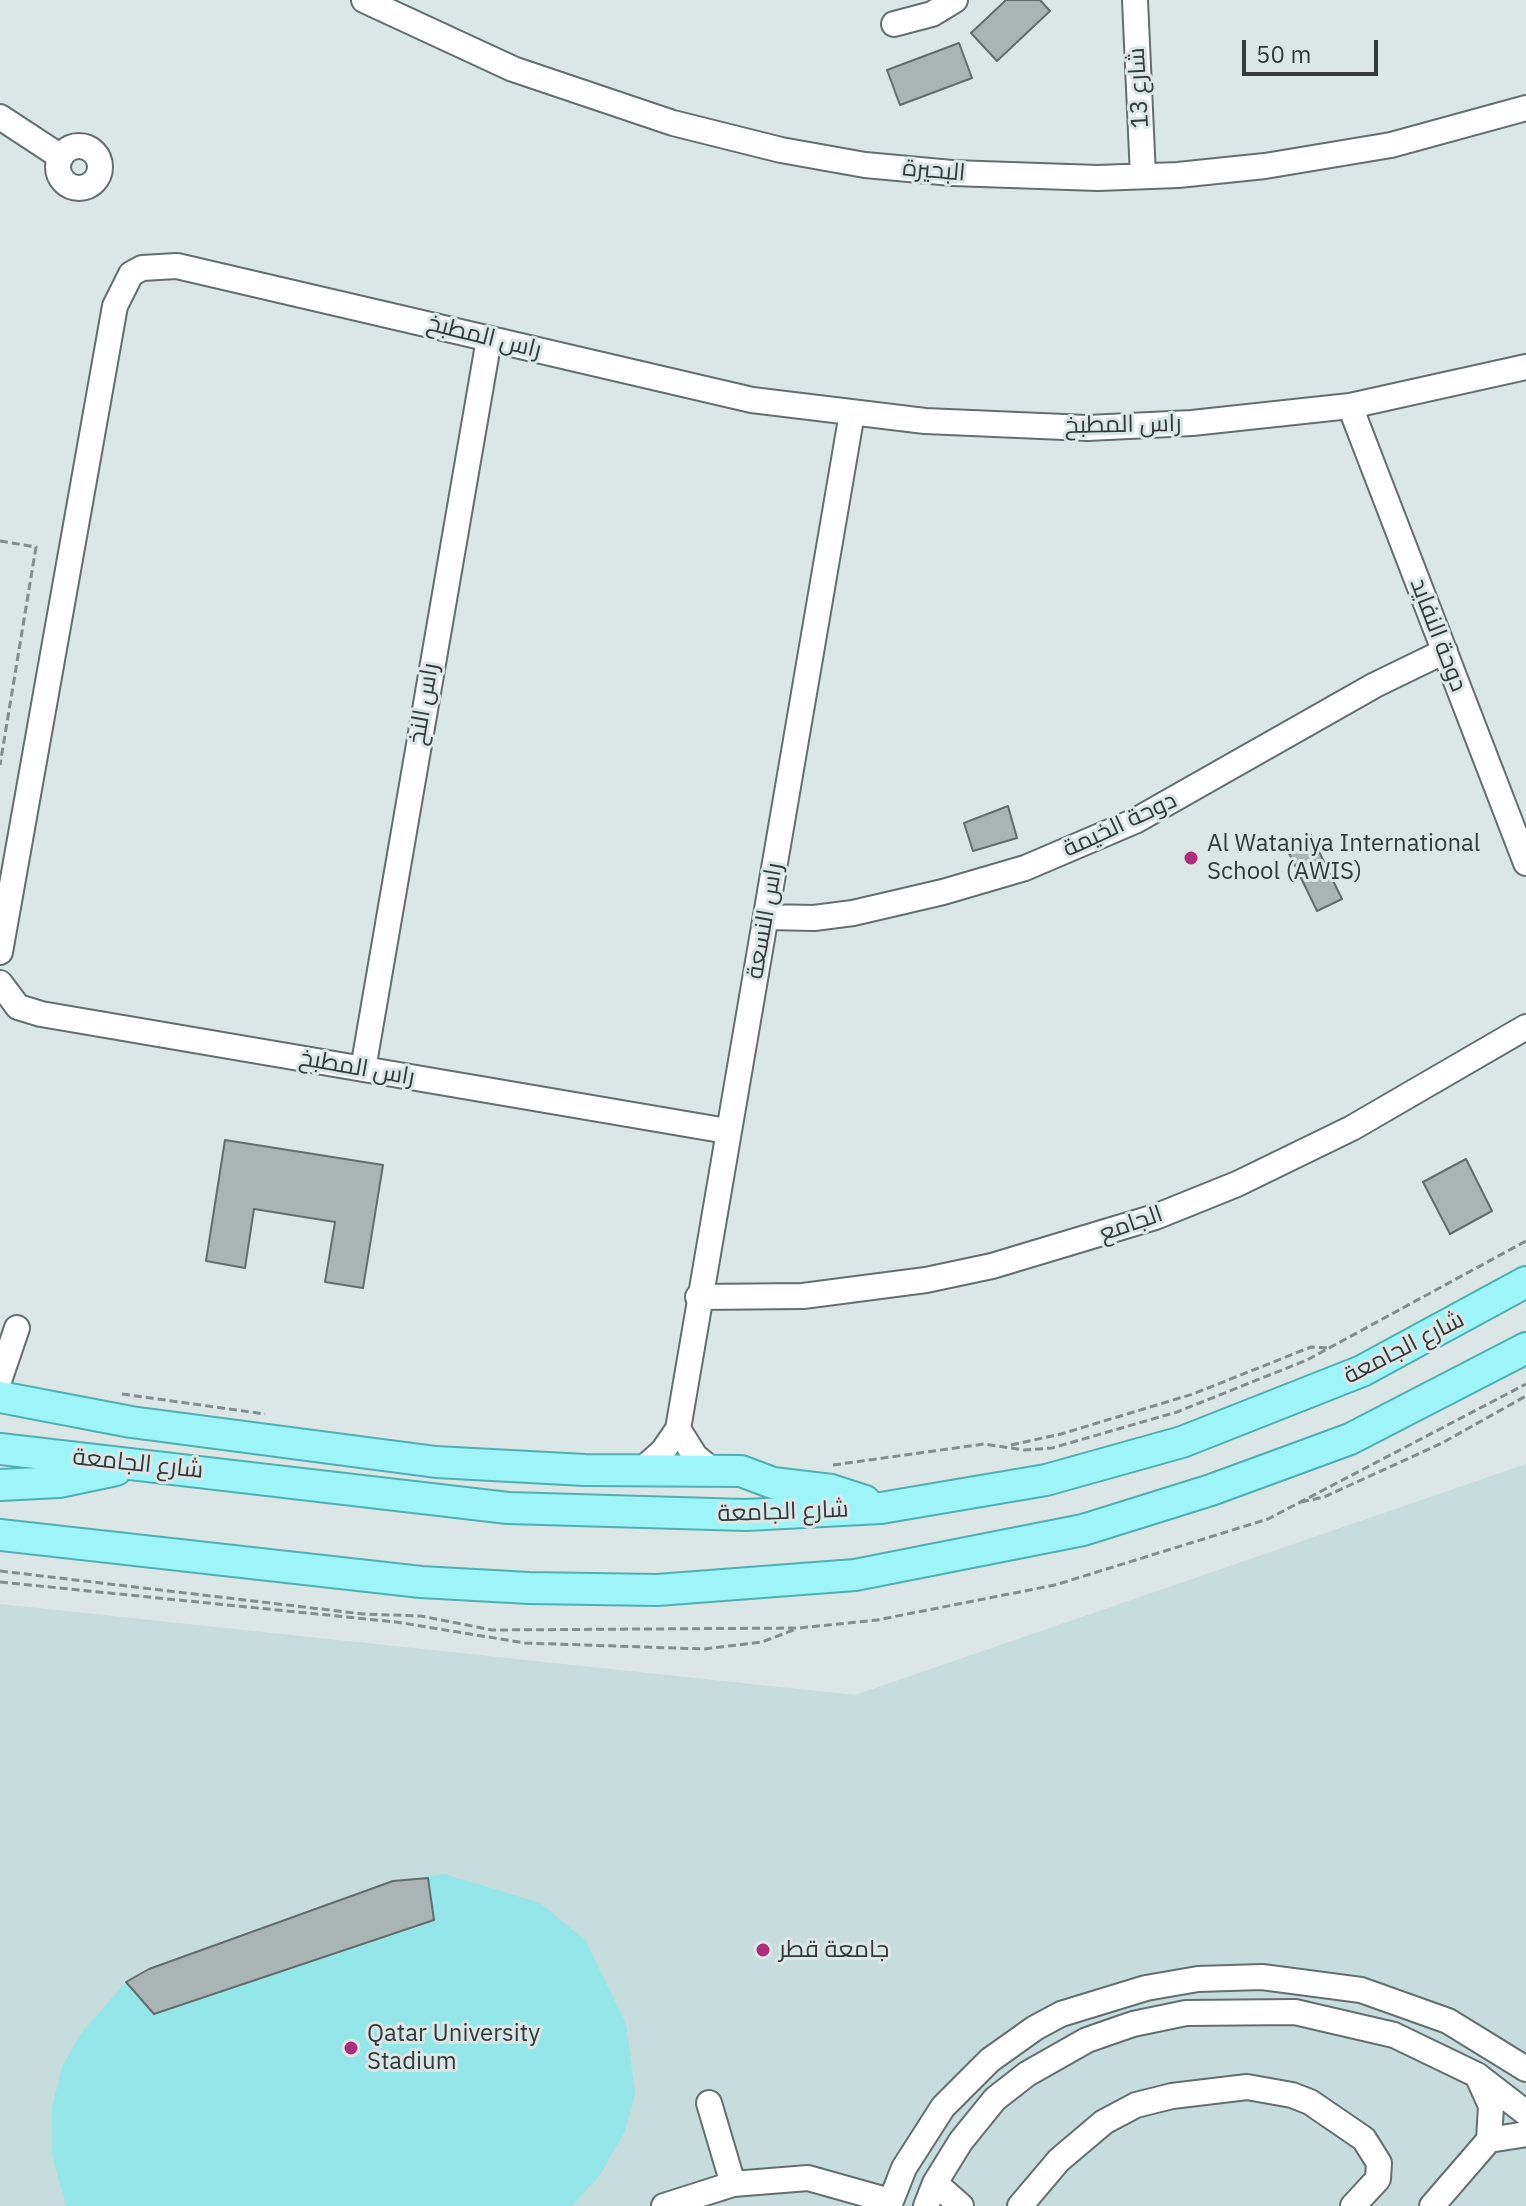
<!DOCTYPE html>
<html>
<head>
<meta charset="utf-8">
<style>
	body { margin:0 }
	#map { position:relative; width:1526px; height:2206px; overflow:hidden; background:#dbe7e7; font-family:"IBM Plex Sans",sans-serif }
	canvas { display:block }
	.scale { position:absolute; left:1242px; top:40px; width:136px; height:36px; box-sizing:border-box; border:4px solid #343939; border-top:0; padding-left:10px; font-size:24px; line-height:28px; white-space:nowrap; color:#343939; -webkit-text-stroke:6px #dbe7e7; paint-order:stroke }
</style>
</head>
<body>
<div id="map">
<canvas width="1526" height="2206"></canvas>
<div class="scale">50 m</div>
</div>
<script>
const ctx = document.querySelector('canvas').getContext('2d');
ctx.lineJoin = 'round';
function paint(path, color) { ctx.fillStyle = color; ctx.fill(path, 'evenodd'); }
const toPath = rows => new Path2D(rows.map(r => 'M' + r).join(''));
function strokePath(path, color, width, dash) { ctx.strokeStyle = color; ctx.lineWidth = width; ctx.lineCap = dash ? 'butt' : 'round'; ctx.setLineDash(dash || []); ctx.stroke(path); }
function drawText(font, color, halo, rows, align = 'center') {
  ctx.font = font + ' "IBM Plex Sans",Cairo,sans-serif'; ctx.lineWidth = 6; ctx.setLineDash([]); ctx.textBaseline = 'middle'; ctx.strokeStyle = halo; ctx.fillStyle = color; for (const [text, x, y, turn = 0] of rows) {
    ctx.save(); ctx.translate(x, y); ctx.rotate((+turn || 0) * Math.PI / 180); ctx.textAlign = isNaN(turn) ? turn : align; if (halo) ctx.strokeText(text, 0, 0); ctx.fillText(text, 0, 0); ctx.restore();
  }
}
const built = toPath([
	[1526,1464,1526,2206,0,2206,0,1604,855,1695]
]);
const green = toPath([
	[444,1874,540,1903,585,1940,626,2024,635,2093,625,2131,600,2175,572,2206,66,2206,52,2155,52,2107,62,2067,80,2035,126,1982,149,1969,393,1881]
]);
const building = toPath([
	[1006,0,1040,0,1050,11,997,61,971,33,1006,0],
	[959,43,972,78,900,105,887,70,959,43],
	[1008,806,1017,838,973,851,964,823,1008,806],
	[1311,835,1342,899,1317,911,1286,847,1311,835],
	[225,1140,383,1165,363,1288,325,1282,335,1222,254,1209,245,1268,206,1261,225,1140],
	[1466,1159,1492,1211,1450,1234,1423,1182,1466,1159],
	[428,1878,434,1920,154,2014,126,1982,149,1969,393,1881,428,1878]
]);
const path = toPath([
	[0,541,36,547,0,765],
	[122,1394,265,1414],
	[1011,1445,1061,1434,1193,1394,1311,1347,1331,1348],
	[833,1465,984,1444,1024,1450,1052,1448,1177,1412,1307,1360,1526,1241],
	[1301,1502,1324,1497,1442,1443,1526,1396],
	[0,1571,363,1614,421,1616,492,1630,799,1628,877,1620,1055,1585,1268,1519,1526,1384],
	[0,1582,396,1622,525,1643,704,1649,762,1642,796,1629]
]);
const minor = toPath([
	[364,0,513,69,673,123,781,150,865,165,952,173,1098,178,1178,175,1265,166,1391,145,1526,108],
	[1135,0,1143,176],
	[894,24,932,14,955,0],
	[0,117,61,157],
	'58 167a21 21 0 1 1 42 0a21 21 0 1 1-42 0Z',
	[1350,406,1526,863],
	[767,917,814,918,853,913,943,892,1025,868,1135,821,1375,685,1445,651],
	[0,952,115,306,131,274,142,268,177,266,752,400,925,421,1087,428,1192,423,1350,406,1526,367],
	[0,983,18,1007,41,1014,727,1131],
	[363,1069,489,339],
	[698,1297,803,1296,926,1280,992,1266,1155,1217,1237,1184,1352,1128,1526,1027],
	[0,1378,17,1328],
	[678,1429,695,1456,712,1470],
	[643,1469,663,1451,678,1429,852,413],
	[709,2103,733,2184,808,2178,890,2201],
	[1489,2140,1526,2134],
	[935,2183,961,2206],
	[664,2206,733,2184],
	[889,2206,904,2168,943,2107,990,2060,1035,2028,1061,2014,1146,1988,1198,1979,1262,1977,1361,1990,1448,2021,1526,2069],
	[926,2206,935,2183,961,2141,995,2099,1027,2074,1087,2040,1133,2024,1186,2013,1295,2012,1394,2035,1477,2075,1526,2113],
	[1020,2206,1059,2160,1104,2122,1136,2105,1172,2096,1247,2087,1292,2095,1310,2102,1364,2139,1379,2163,1378,2179,1353,2206],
	[1432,2206,1489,2140,1491,2106,1478,2077]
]);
const major = toPath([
	[0,1397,131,1422,436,1462,585,1470,741,1471,773,1483,831,1490,865,1501],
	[0,1449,508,1508,746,1515,881,1508,1046,1480,1182,1442,1362,1371,1526,1282],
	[0,1485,59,1482,116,1470],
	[0,1535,421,1582,529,1588,657,1590,855,1575,1083,1530,1211,1490,1350,1439,1526,1348]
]);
const markers = [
	[1191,858,8,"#af2e7b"],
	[763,1950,8,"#af2e7b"],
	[351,2048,8,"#af2e7b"]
];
const streetNames = [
	["شارع 13",1139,88,-93],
	["البحيرة",934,171,5],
	["راس المطبخ",484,337,14],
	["راس المطبخ",1123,425,-1],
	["دوحة النفايد",1438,635,69],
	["راس النخ",424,704,-80],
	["دوحة الخيمة",1120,825,-25],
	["راس النسعة",765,921,-80],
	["راس المطبخ",357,1068,10],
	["الجامع",1131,1224,-19],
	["شارع الجامعة",1404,1348,-27],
	["شارع الجامعة",138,1464,6],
	["شارع الجامعة",783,1512,-2]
];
const poiNames = [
	["Al Wataniya International",1207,844],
	["School (AWIS)",1207,872],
	["جامعة قطر",779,1950],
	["Qatar University",367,2034],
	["Stadium",367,2062]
];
paint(built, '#c6dcdd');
paint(green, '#94e6e9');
paint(building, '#a9b5b5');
strokePath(building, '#626d6e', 2);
strokePath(minor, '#636e6e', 28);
strokePath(major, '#4fafb2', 34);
strokePath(path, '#848d8d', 3, [8, 4]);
strokePath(minor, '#fff', 24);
strokePath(major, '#9ef5f8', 30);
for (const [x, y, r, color] of markers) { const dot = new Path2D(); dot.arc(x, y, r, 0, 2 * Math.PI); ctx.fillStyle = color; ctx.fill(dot); strokePath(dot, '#dbe7e7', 3); }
drawText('24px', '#343939', '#dbe7e7', streetNames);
drawText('24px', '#343939', '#dbe7e7', poiNames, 'left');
</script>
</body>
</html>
